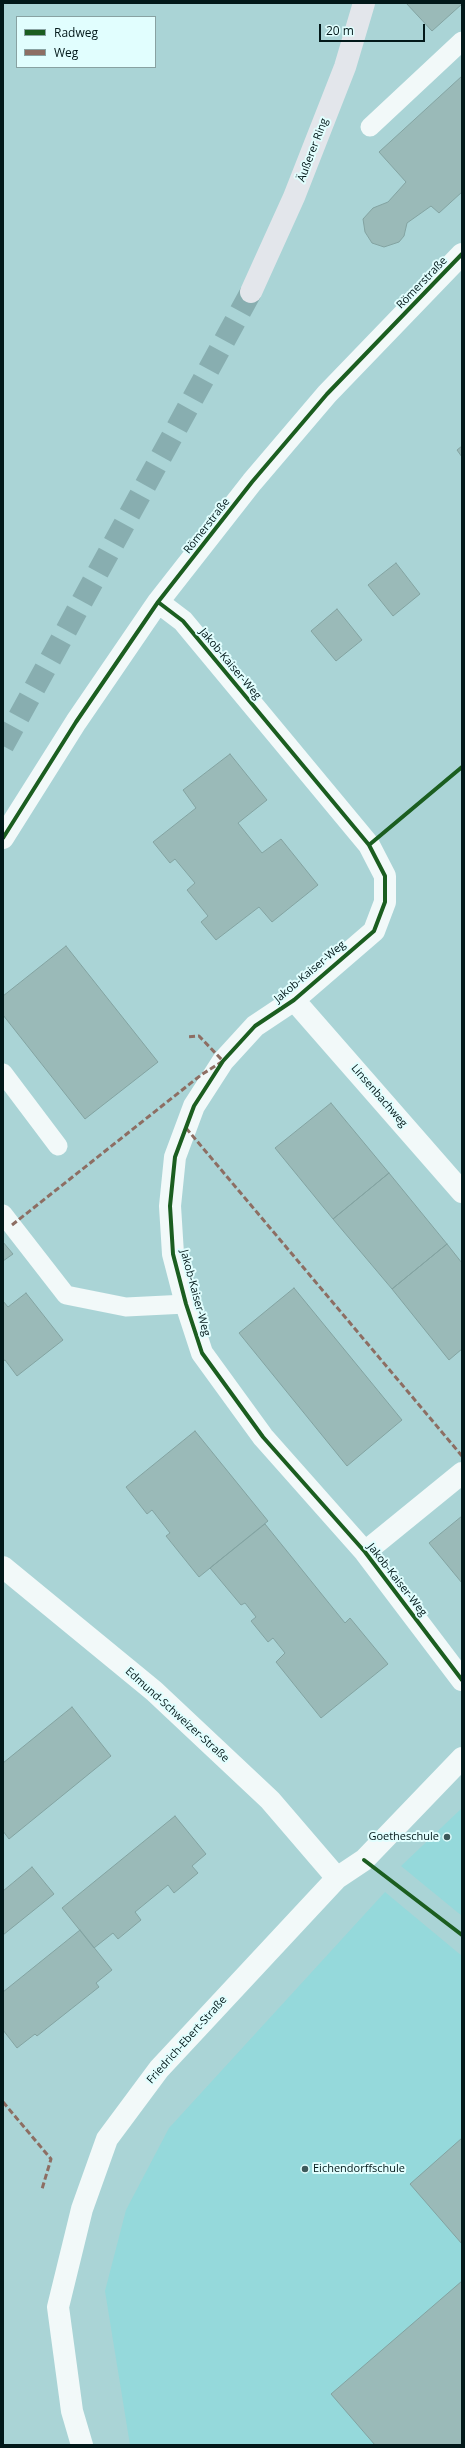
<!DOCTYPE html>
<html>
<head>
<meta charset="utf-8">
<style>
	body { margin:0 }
	#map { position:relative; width:465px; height:2448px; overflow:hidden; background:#aad4d6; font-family:"Open Sans",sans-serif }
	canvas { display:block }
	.frame { position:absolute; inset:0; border:4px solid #021819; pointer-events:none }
	.legend { position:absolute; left:16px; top:16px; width:140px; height:52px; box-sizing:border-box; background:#e1fefe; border:1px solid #88a2a2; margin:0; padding:5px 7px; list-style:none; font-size:12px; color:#021819 }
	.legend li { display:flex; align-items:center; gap:8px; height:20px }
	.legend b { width:20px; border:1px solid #88a2a2 }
	.scale { position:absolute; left:319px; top:24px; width:106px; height:18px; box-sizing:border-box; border:2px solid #021819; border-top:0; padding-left:5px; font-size:12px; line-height:14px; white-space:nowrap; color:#021819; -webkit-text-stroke:3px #e1fefe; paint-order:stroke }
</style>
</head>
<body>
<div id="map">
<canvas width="465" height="2448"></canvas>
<div class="frame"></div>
<ul class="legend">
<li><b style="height:5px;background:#1b5e20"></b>Radweg</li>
<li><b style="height:5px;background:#8d6e63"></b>Weg</li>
</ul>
<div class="scale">20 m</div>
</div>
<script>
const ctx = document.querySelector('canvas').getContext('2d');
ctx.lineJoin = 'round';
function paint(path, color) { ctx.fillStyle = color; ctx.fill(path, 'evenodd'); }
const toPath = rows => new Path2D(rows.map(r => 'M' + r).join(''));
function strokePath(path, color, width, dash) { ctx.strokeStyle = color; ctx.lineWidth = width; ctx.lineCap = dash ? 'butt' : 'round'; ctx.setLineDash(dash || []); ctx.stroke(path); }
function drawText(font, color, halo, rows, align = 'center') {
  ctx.font = font + ' "Open Sans",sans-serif'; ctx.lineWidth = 4; ctx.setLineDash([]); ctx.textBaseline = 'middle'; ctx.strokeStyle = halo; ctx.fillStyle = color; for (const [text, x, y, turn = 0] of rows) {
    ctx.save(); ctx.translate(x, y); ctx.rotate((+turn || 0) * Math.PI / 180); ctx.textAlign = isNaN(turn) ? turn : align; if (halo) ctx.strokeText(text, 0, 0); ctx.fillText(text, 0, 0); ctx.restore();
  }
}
const built = toPath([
	[462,1808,462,1916,401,1866],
	[385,1892,462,1956,462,2445,130,2445,105,2291,126,2210,169,2128]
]);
const building = toPath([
	[406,3,462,3,462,4,432,31,406,3],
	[462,76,462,192,439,213,431,206,407,223,404,236,399,242,384,247,372,243,365,232,363,219,373,208,388,202,406,182,379,152,462,76],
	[462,446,462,457,457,450,462,446],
	[396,563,420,594,393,616,368,585,396,563],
	[337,609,362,640,336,661,311,631,337,609],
	[230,754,267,800,238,823,262,853,281,839,318,885,272,922,259,907,216,940,201,922,208,916,187,890,195,883,175,859,170,863,153,842,196,808,183,790,230,754],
	[66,946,158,1062,85,1119,3,1015,3,996,66,946],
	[331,1103,389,1173,333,1219,275,1148,331,1103],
	[389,1173,447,1244,392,1289,333,1219,389,1173],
	[3,1242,13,1254,3,1261,3,1242],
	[447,1244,462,1263,462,1349,449,1360,392,1289,447,1244],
	[294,1288,402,1420,347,1466,239,1333,294,1288],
	[26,1293,63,1340,17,1376,5,1360,3,1361,3,1301,8,1307,26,1293],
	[195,1431,268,1521,199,1577,166,1536,170,1533,152,1510,147,1514,126,1487,195,1431],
	[462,1516,462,1583,429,1543,462,1516],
	[265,1524,345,1623,350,1618,388,1664,321,1718,276,1662,285,1653,273,1638,268,1642,251,1621,256,1617,245,1603,241,1605,210,1568,265,1524],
	[72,1707,111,1756,9,1839,3,1831,3,1763,72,1707],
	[175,1816,206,1854,192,1866,198,1873,174,1893,168,1885,135,1912,141,1920,118,1939,113,1933,94,1948,62,1908,175,1816],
	[32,1867,54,1894,3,1935,3,1891,32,1867],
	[80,1930,112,1970,96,1983,99,1987,37,2036,35,2034,17,2048,3,2030,3,1992,80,1930],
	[462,2138,462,2244,410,2184,462,2138],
	[462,2281,462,2445,375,2445,331,2394,462,2281]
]);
const primaryTunnel = toPath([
	[3,746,251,292]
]);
const lane = toPath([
	[370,127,462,41],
	[3,1073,58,1146],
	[3,1214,66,1295,126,1307,186,1304]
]);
const street = toPath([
	[158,602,183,621,369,845,385,876,385,902,374,931,294,1000,255,1026,223,1061,194,1106,175,1157,170,1206,173,1254,186,1304,202,1353,263,1437,365,1552,462,1680],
	[3,838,76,722,158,602,252,482,327,394,462,254],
	[294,1000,462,1192],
	[365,1552,462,1473],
	[3,1567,154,1691,270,1800,337,1878],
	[82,2445,72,2411,58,2307,82,2209,107,2139,159,2069,337,1878,364,1860,462,1758]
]);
const primary = toPath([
	[251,292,294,197,345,67,364,3]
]);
const quiet = toPath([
	[186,1128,462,1456],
	[12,1225,201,1075,223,1061,199,1036,187,1037],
	[3,2102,51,2159,42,2189]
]);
const cycleway = toPath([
	[158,602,183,621,369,845,385,876,385,902,374,931,294,1000,255,1026,223,1061,194,1106,175,1157,170,1206,173,1254,186,1304,202,1353,263,1437,365,1552,462,1680],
	[3,838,76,722,158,602,252,482,327,394,462,254],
	[369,845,462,767],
	[364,1860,462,1935]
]);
const markers = [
	[447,1837,4,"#3d5a5b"],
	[305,2169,4,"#3d5a5b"]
];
const streetNames = [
	["Äußerer Ring",313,150,-69],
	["Römerstraße",422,283,-46],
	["Römerstraße",207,526,-52],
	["Jakob-Kaiser-Weg",230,664,50],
	["Jakob-Kaiser-Weg",310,972,-40],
	["Linsenbachweg",379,1096,49],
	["Jakob-Kaiser-Weg",195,1293,75],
	["Jakob-Kaiser-Weg",397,1580,52],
	["Edmund-Schweizer-Straße",177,1715,42],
	["Friedrich-Ebert-Straße",187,2040,-48]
];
const poiNames = [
	["Goetheschule",439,1837],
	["Eichendorffschule",313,2169,"left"]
];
paint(built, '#95d9db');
paint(building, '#9abab8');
strokePath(building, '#83a3a1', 1);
strokePath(primaryTunnel, '#88aeb0', 22, [22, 11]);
strokePath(lane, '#f2f9f9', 19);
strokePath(street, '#f2f9f9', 22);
strokePath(primary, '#e3e6eb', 22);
strokePath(quiet, '#8d6e63', 3, [6, 3]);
strokePath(cycleway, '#1b5e20', 4);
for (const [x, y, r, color] of markers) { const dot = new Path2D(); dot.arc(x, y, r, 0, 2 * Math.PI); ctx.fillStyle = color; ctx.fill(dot); strokePath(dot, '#e1fefe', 1.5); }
drawText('11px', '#021819', '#e1fefe', streetNames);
drawText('11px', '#021819', '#e1fefe', poiNames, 'right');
</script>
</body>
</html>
